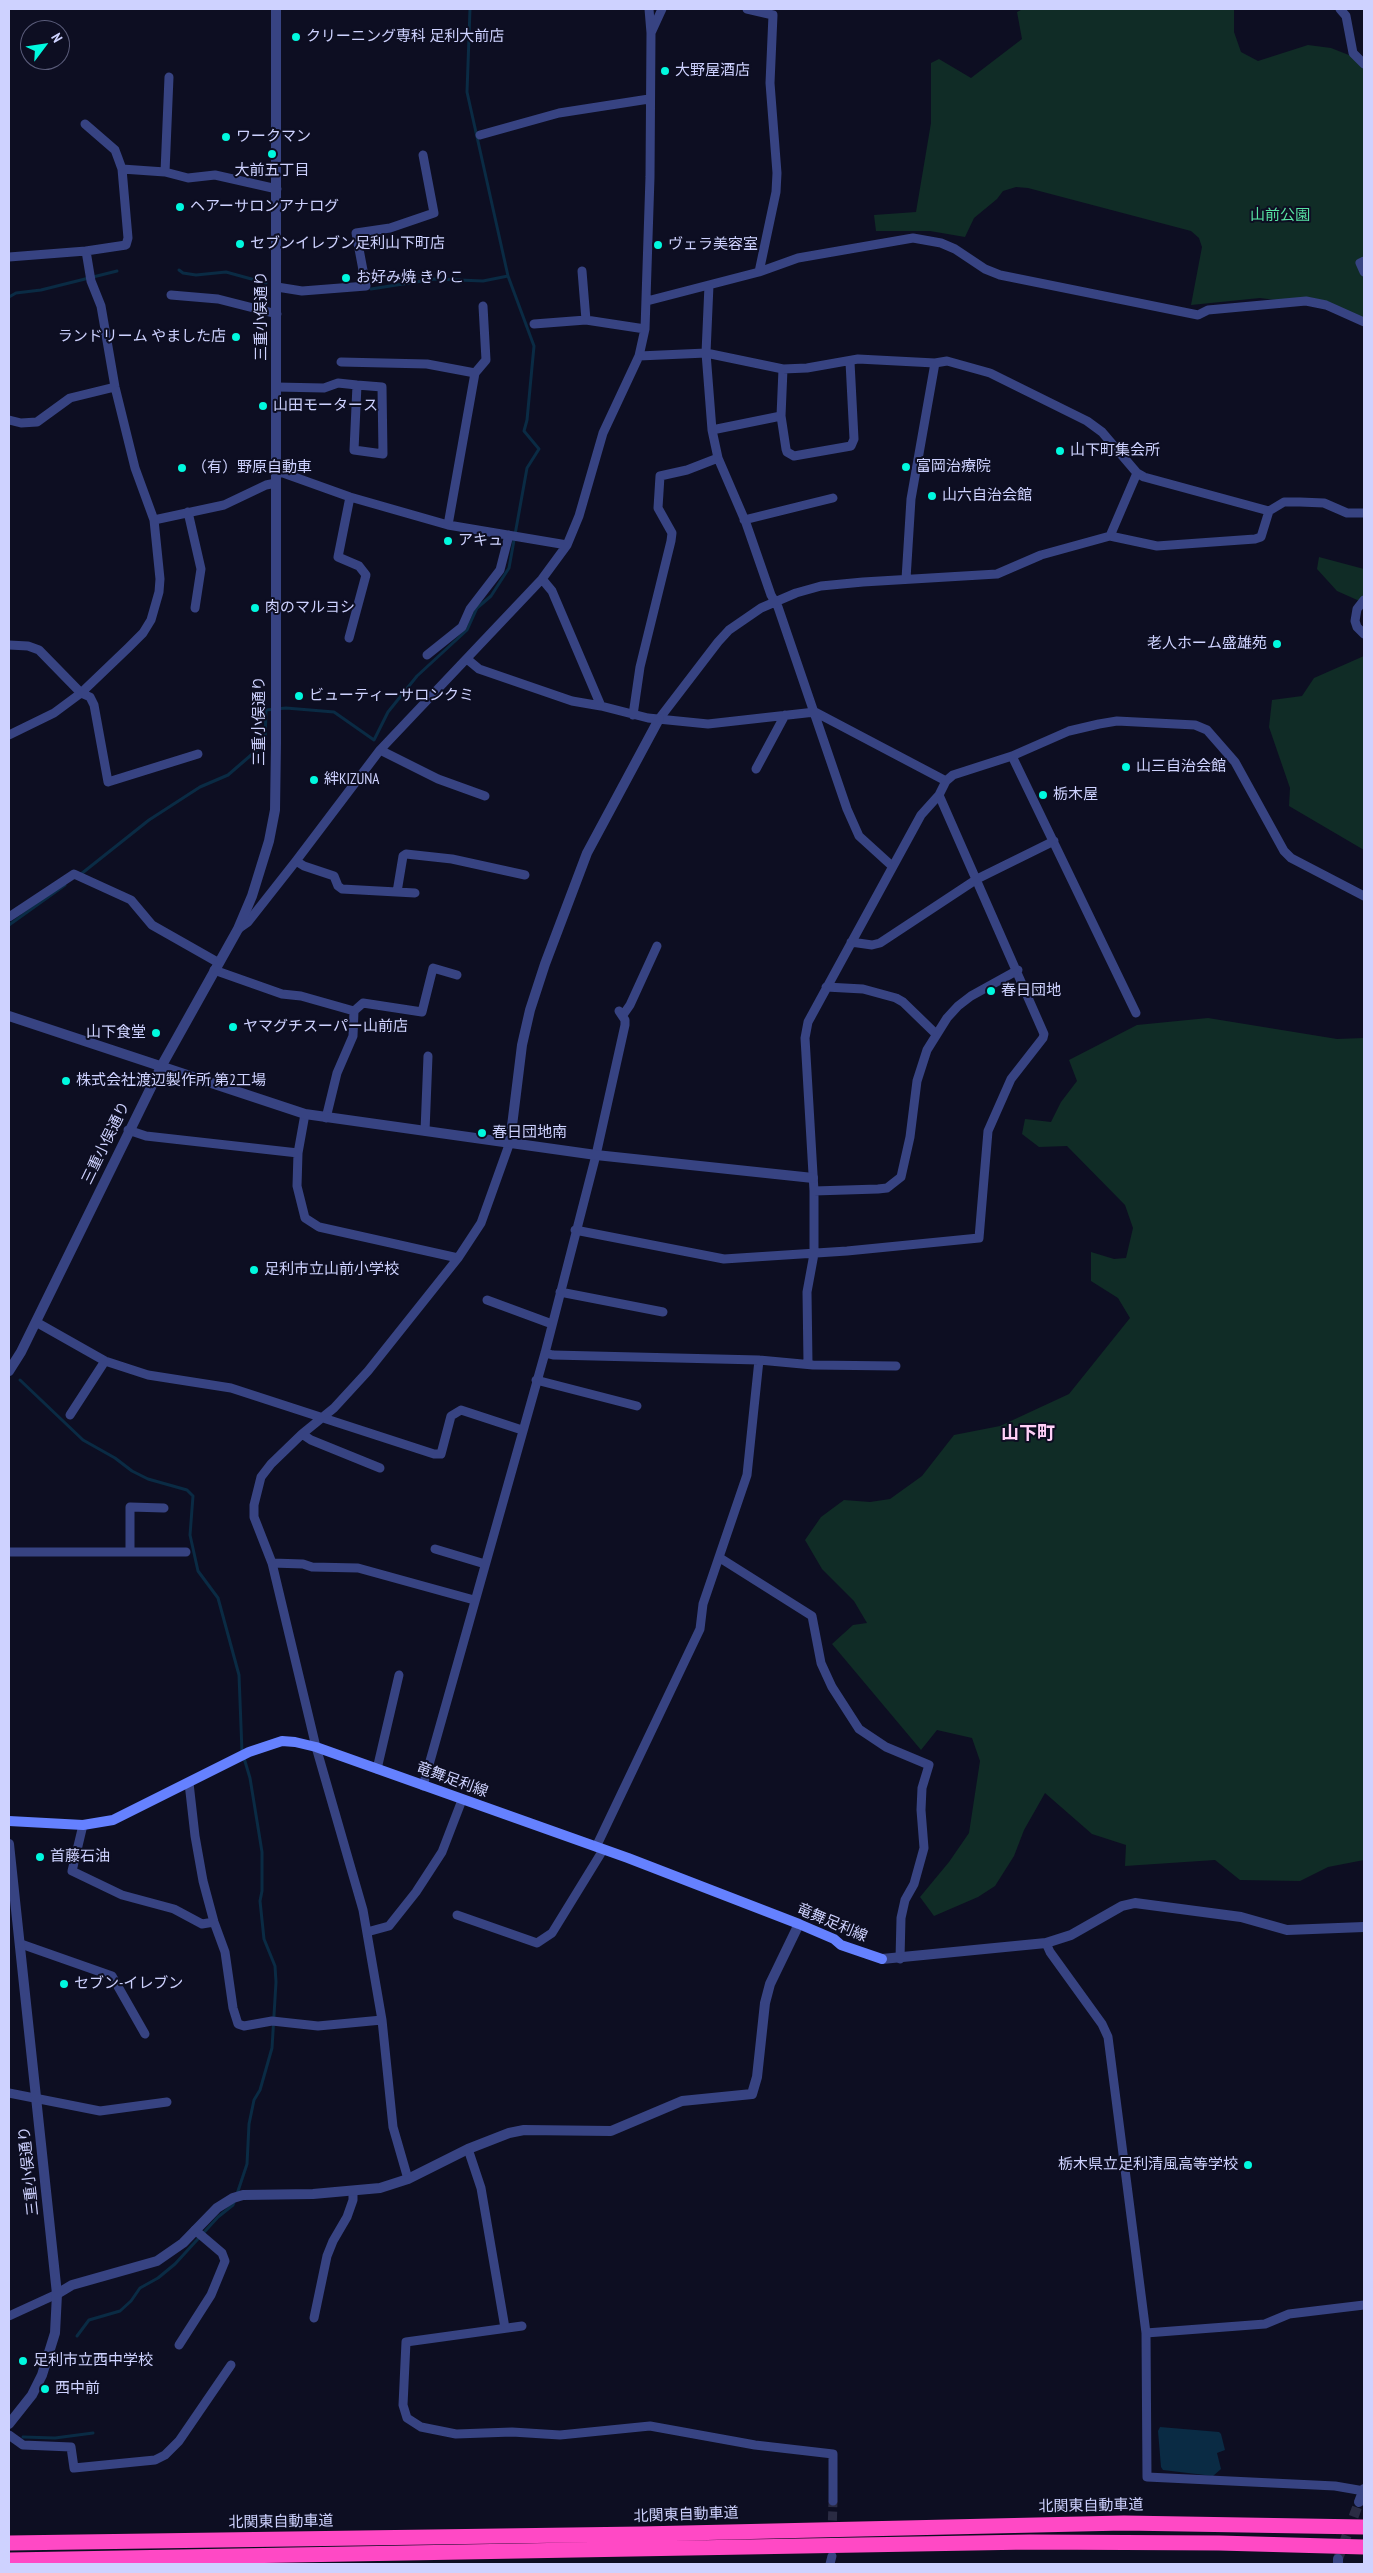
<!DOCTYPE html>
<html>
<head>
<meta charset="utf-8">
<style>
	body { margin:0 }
	#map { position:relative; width:1373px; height:2573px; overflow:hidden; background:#0d0e22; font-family:"PT Sans Narrow",sans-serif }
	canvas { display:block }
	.frame { position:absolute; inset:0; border:10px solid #ced2ff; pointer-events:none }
	.north { position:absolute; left:20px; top:20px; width:50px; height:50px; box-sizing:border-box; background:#0d0e22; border:1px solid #5a5c7a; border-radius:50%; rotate:59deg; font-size:14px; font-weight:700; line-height:20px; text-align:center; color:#ced2ff }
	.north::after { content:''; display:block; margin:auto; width:18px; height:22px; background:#00f9df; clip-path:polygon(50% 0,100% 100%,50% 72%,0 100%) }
</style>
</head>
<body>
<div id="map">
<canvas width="1373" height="2573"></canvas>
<div class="frame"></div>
<div class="north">N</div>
</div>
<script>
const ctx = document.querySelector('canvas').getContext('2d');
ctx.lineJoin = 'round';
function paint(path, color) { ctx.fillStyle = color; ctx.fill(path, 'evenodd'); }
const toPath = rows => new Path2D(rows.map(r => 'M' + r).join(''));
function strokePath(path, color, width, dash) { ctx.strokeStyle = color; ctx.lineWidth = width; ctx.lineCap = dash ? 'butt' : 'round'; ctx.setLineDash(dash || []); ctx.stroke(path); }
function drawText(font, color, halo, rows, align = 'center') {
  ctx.font = font + ' "PT Sans Narrow","Noto Sans JP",sans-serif'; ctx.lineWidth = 4; ctx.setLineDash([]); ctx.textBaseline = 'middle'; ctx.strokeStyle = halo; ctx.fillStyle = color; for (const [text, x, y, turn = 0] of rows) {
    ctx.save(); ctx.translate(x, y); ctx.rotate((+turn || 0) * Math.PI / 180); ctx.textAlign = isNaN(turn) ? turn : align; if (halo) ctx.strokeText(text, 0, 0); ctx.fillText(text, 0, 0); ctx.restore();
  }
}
const green = toPath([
	[1023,9,1234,9,1234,32,1241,52,1258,61,1308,45,1331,48,1364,61,1364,322,1331,307,1260,298,1191,305,1202,247,1199,238,1191,231,1028,188,1016,187,1003,191,997,199,974,218,965,237,930,231,876,231,874,215,916,212,931,123,931,63,939,59,971,78,1022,39,1017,12],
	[1319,557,1364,569,1364,603,1337,591,1317,569],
	[1364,656,1364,850,1289,806,1290,788,1269,727,1272,700,1302,696,1314,678],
	[1208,1018,1337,1039,1364,1038,1364,1860,1328,1867,1300,1881,1240,1880,1215,1860,1125,1866,1126,1845,1092,1834,1045,1793,1024,1830,1014,1856,995,1886,978,1897,934,1916,920,1897,949,1862,969,1833,980,1761,972,1738,937,1730,921,1750,832,1644,853,1625,867,1623,854,1601,822,1569,805,1540,821,1517,844,1500,870,1502,890,1499,922,1476,954,1435,1000,1426,1069,1394,1130,1318,1118,1298,1091,1281,1091,1252,1114,1259,1126,1258,1133,1228,1125,1205,1067,1146,1039,1147,1022,1134,1025,1119,1051,1122,1061,1102,1077,1081,1069,1060,1137,1025]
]);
const water = toPath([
	[1160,2427,1219,2432,1221,2434,1225,2450,1217,2453,1221,2469,1213,2476,1163,2470,1161,2467,1158,2431]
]);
const stream = toPath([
	[179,270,183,273,196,275,226,272,266,283],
	[371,289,435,279,483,281,508,276],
	[9,297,16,293,41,290,117,271],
	[81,874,149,820,200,787,228,775,265,743,266,710,286,708,334,712,374,740,388,712,417,676,467,630,477,608,491,596,509,568,527,468,539,449,524,431,527,420,534,346,508,276,467,92,470,9],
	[9,925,65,885],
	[20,1380,83,1440,115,1458,132,1471,148,1479,187,1490,193,1496,190,1535,198,1571,218,1598,239,1675,242,1752],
	[237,2194,247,2164,249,2124,254,2100,260,2090,272,2048,276,1982,275,1966,264,1939,260,1901,262,1891,262,1852,250,1778,244,1758],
	[77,2336,89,2320,120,2311,131,2301,140,2288,158,2278,175,2264,218,2217,233,2205,235,2200],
	[23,2437,55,2438,93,2433]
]);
const minorTunnel = toPath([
	[832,2534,833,2501]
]);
const tertiaryTunnel = toPath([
	[1338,2559,1359,2502]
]);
const minor = toPath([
	[747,9,773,15,770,83,777,173,776,192,759,272],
	[1340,9,1346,16,1353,53,1364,64],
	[651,33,662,9],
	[480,135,559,113,649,99],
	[122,169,165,172,188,178,215,175,277,189],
	[165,172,169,77],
	[9,257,86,251,126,245,128,238,122,169,118,158,115,150,85,124],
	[1364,261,1360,263,1364,272],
	[582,271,586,320],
	[709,285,706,353,712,430,718,458,746,523,771,595,778,607,847,809,859,836,892,866],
	[277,287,302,291,366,286,356,233,390,228,434,213,423,155],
	[171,295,218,299,277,314],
	[647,301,759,272,798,258,913,238,941,243,955,249,985,269,1000,275,1198,315,1208,310,1306,301,1326,305,1364,322],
	[534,324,586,320,645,329],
	[639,356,706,353,783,369,807,368,858,359,935,363,947,361,990,373,1087,421,1102,432,1137,473,1144,477,1269,511,1284,502,1300,502,1324,503,1347,513,1364,513],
	[341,362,427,364,475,373,448,525],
	[783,369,781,416,786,449,787,452,794,456,851,446,854,439,850,362],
	[475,373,486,360,483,306],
	[276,387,324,388,338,383,357,385,382,387,383,454,354,450,357,385],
	[9,420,21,423,37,422,70,398,115,387],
	[712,430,781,416],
	[276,473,283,473,350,497,448,525,567,545],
	[188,512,201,569,195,608],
	[154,520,224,505,266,485,276,483],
	[744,520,833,498],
	[1110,536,1137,473],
	[542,579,552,591,601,706,648,718,708,724,815,712,946,781],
	[906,579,911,499,935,363],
	[1364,600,1357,609,1355,621,1357,627,1364,634],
	[349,638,366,575,359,566,338,557,350,497],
	[9,645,28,646,39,650,81,693,90,697,94,705,108,782,198,754],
	[427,655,462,627,470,609,500,570,509,535],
	[467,659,479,669,572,701,601,706],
	[633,715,640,667,671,541,672,533,658,508,660,476,687,470,718,458],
	[659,719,718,642,729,630,761,608,796,593,821,586,863,582,997,574,1041,555,1110,536,1157,546,1255,539,1261,537,1269,511],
	[9,735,54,713,81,693,128,648,143,633,151,620,159,592,160,579,154,520,135,468,115,387,101,306,91,281,86,251],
	[380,750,438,779,485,796],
	[1012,756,1136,1013],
	[756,769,785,715],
	[296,861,304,866,334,876,338,886,342,889,415,893],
	[397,892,403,856,406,854,452,859,525,875],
	[9,917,74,874,131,900,152,925,219,963],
	[238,929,248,922,296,861,380,750,542,579,567,545,579,516,603,433,639,356,645,329,650,177,651,33,649,9],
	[851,942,872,945,880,943,977,879,1054,841],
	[214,970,282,994,301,996,354,1011,353,1036,337,1073,326,1118],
	[826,987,863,989,896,998,903,1002,936,1034],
	[354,1011,363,1003,422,1012,433,968,457,975],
	[623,1015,630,1005,657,946],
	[305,1114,298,1153,297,1186,305,1218,319,1227,458,1258],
	[128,1130,146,1136,298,1153],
	[425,1131,428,1056],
	[814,1191,878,1189,887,1188,901,1177,910,1137,917,1081,927,1050,947,1018,958,1006,971,996,1018,970],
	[575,1230,724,1259,847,1251,979,1238,988,1131,1011,1079,1043,1038,1044,1034,939,795],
	[560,1292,663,1312],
	[487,1300,552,1324],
	[36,1322,105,1361,148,1375,231,1388,434,1454,441,1454,451,1416,461,1410,522,1430],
	[545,1353,553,1355,759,1360,813,1365,896,1366],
	[808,1363,807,1292,814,1254,814,1191,805,1038,808,1022,921,815,939,795,946,781,953,775,1012,756,1069,731,1099,724,1117,721,1195,725,1207,730,1235,762,1284,851,1291,858,1364,896],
	[536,1380,637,1406],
	[70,1415,105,1361],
	[302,1434,311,1440,380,1468],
	[435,1549,485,1564],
	[130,1550,130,1507,164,1508],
	[9,1552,186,1552],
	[720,1558,812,1616,821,1663,832,1687,859,1729,886,1747,929,1765,922,1788,921,1810,924,1848,914,1884,905,1900,901,1918,900,1959],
	[272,1563,303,1564,312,1567,358,1568,474,1600],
	[377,1769,399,1675],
	[189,1783,195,1836,203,1881,214,1922,225,1952,233,2008,238,2024,244,2026,272,2021,318,2026,382,2020],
	[423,1786,545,1353,596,1155,625,1025,625,1020,619,1011],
	[83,1825,72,1871,122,1895,174,1909,202,1924,214,1922],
	[596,1847,700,1629,703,1604,747,1475,759,1360],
	[457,1915,537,1943,552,1933,603,1850],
	[367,1932,389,1926,416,1892,442,1852,462,1800],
	[1046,1943,1050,1952,1102,2024,1108,2037,1146,2333,1147,2477,1335,2486,1364,2491],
	[21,1944,112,1976,145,2034],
	[9,2093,100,2111,167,2102],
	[468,2149,481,2188,505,2328],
	[408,2179,393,2127,382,2020,363,1910,316,1747,272,1563,254,1517,254,1505,261,1477,271,1464,302,1434,334,1408,368,1371,458,1258,481,1223,510,1142],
	[9,2316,57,2294],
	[314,2318,327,2256,333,2241,347,2217,353,2200,353,2192],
	[522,2326,406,2342,403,2405,407,2418,421,2427,456,2434,512,2432,560,2435,650,2426,755,2445,833,2454,833,2501],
	[1146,2333,1265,2324,1289,2314,1364,2305],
	[179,2345,211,2295,225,2261,222,2253,195,2230],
	[9,2435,23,2445,71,2447,74,2468,155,2460,165,2455,179,2441,231,2365],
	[830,2564,832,2556]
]);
const tertiary = toPath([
	[9,1016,305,1114,596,1155,813,1178],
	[510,1142,522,1045,530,1010,545,964,587,853,659,719],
	[9,1371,21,1352,162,1065,238,929,252,896,269,841,275,810,276,743,276,9],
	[9,1844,57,2294,55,2333,42,2375,32,2395,9,2424],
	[882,1959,1046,1943,1071,1935,1122,1906,1135,1903,1241,1917,1287,1930,1364,1927],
	[57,2294,72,2285,157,2261,183,2243,217,2208,233,2198,243,2195,313,2194,380,2188,408,2179,468,2149,509,2133,524,2130,611,2131,682,2101,752,2094,757,2077,765,2003,770,1984,799,1924],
	[1359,2502,1364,2489],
	[1338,2564,1338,2559]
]);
const secondary = toPath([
	[9,1821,83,1825,113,1820,249,1752,282,1741,295,1742,316,1747,628,1858,799,1924,834,1939,841,1945,882,1959]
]);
const motorway = toPath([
	[9,2543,641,2534,1124,2523,1364,2527],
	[9,2560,1030,2542,1219,2543,1364,2547]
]);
const markers = [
	[296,37,5,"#00f9df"],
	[665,71,5,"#00f9df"],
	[226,137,5,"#00f9df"],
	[272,154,5,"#00f9df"],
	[180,207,5,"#00f9df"],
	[240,244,5,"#00f9df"],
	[658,245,5,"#00f9df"],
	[346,278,5,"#00f9df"],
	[236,337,5,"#00f9df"],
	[263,406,5,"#00f9df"],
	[1060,451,5,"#00f9df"],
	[906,467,5,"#00f9df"],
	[182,468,5,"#00f9df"],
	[932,496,5,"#00f9df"],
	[448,541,5,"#00f9df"],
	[255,608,5,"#00f9df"],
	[1277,644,5,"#00f9df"],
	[299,696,5,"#00f9df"],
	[1126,767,5,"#00f9df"],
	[314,780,5,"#00f9df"],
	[1043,795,5,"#00f9df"],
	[991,991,5,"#00f9df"],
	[233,1027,5,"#00f9df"],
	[156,1033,5,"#00f9df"],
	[66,1081,5,"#00f9df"],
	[482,1133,5,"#00f9df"],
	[254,1270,5,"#00f9df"],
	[40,1857,5,"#00f9df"],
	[64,1984,5,"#00f9df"],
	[1248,2165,5,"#00f9df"],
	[23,2361,5,"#00f9df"],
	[45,2389,5,"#00f9df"]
];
const poiNames = [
	["クリーニング専科 足利大前店",306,37],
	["大野屋酒店",675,71],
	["ワークマン",236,137],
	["大前五丁目",272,171,"center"],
	["ヘアーサロンアナログ",190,207],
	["セブンイレブン足利山下町店",250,244],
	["ヴェラ美容室",668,245],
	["お好み焼 きりこ",356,278],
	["ランドリーム やました店",226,337,"right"],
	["山田モータース",273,406],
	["山下町集会所",1070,451],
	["富岡治療院",916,467],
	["（有）野原自動車",192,468],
	["山六自治会館",942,496],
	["アキュ",458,541],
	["肉のマルヨシ",265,608],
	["老人ホーム盛雄苑",1267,644,"right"],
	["ビューティーサロンクミ",309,696],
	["山三自治会館",1136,767],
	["絆KIZUNA",324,780],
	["栃木屋",1053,795],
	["春日団地",1001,991],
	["ヤマグチスーパー山前店",243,1027],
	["山下食堂",146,1033,"right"],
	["株式会社渡辺製作所 第2工場",76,1081],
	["春日団地南",492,1133],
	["足利市立山前小学校",264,1270],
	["首藤石油",50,1857],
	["セブン-イレブン",74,1984],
	["栃木県立足利清風高等学校",1238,2165,"right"],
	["足利市立西中学校",33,2361],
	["西中前",55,2389]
];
const parkNames = [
	["山前公園",1280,216]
];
const streetNames = [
	["三重小俣通り",262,316,-90],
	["三重小俣通り",260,721,-90],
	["三重小俣通り",106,1143,-64],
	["竜舞足利線",452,1780,20],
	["竜舞足利線",832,1923,23],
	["三重小俣通り",29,2171,-96],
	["北関東自動車道",1091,2506,-1],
	["北関東自動車道",686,2515,-2],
	["北関東自動車道",281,2522,-1]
];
const quarterNames = [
	["山下町",1028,1434]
];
paint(green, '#102c26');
paint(water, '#0a2b44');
strokePath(stream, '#0a2b44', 3);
strokePath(minorTunnel, '#2a2b43', 9, [9, 4.5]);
strokePath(tertiaryTunnel, '#2a2b43', 10, [10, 5]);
strokePath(minor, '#374382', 9);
strokePath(tertiary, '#374382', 10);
strokePath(secondary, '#6581ff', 10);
strokePath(motorway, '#ff49c5', 15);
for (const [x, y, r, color] of markers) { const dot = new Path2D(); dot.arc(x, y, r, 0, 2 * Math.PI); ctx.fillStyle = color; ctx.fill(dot); strokePath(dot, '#0d0e22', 2); }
drawText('15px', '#ced2ff', '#0d0e22', poiNames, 'left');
drawText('15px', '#58e2a3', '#0d0e22', parkNames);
drawText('15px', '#ced2ff', '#0d0e22', streetNames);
drawText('bold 18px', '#ffd0f7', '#0d0e22', quarterNames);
</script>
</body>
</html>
